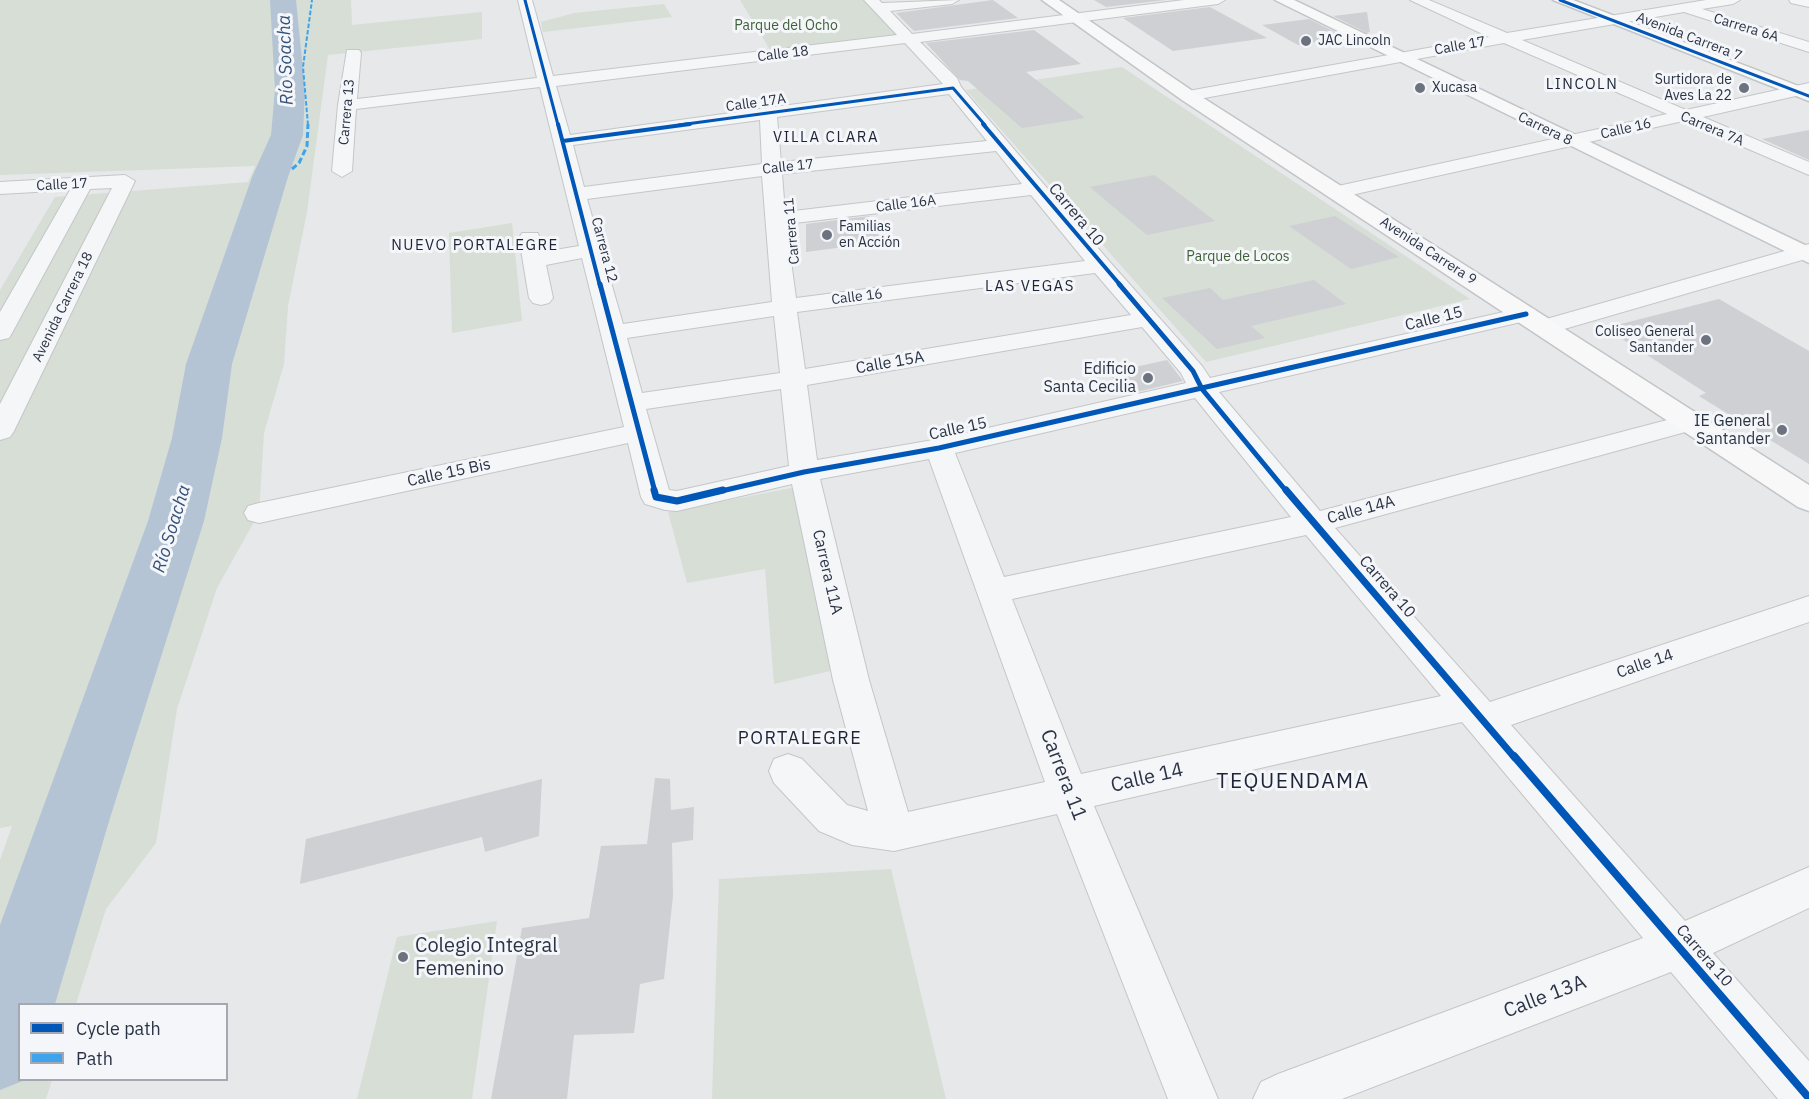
<!DOCTYPE html>
<html>
<head>
<meta charset="utf-8">
<style>
	body { margin:0 }
	#map { position:relative; width:1809px; height:1099px; overflow:hidden; background:#e6e8ea; font-family:"IBM Plex Sans",sans-serif }
	canvas { display:block }
	.legend { position:absolute; left:18px; top:1003px; width:210px; height:78px; box-sizing:border-box; background:#f4f6f9; border:2px solid #a4a8b1; margin:0; padding:8px 10px; list-style:none; font-size:18px; color:#2b3445 }
	.legend li { display:flex; align-items:center; gap:12px; height:30px }
	.legend b { width:30px; border:2px solid #a4a8b1 }
</style>
</head>
<body>
<div id="map">
<canvas width="1809" height="1099"></canvas>
<ul class="legend">
<li><b style="height:8px;background:#0057b8"></b>Cycle path</li>
<li><b style="height:8px;background:#3ea3ec"></b>Path</li>
</ul>
</div>
<script>
const ctx = document.querySelector('canvas').getContext('2d');
ctx.lineJoin = 'round';
function paint(path, color) { ctx.fillStyle = color; ctx.fill(path, 'evenodd'); }
const toPath = rows => new Path2D(rows.map(r => 'M' + r).join(''));
function strokePath(path, color, width, dash) { ctx.strokeStyle = color; ctx.lineWidth = width; ctx.lineCap = dash ? 'butt' : 'round'; ctx.setLineDash(dash || []); ctx.stroke(path); }
function drawText(font, color, halo, rows, align = 'center') {
  ctx.font = font + ' "IBM Plex Sans",sans-serif'; ctx.lineWidth = 6; ctx.setLineDash([]); ctx.textBaseline = 'middle'; ctx.strokeStyle = halo; ctx.fillStyle = color; for (const [text, x, y, turn = 0] of rows) {
    ctx.save(); ctx.translate(x, y); ctx.rotate((+turn || 0) * Math.PI / 180); ctx.textAlign = isNaN(turn) ? turn : align; if (halo) ctx.strokeText(text, 0, 0); ctx.fillText(text, 0, 0); ctx.restore();
  }
}
const green = toPath([
	[0,0,351,0,352,25,482,12,482,39,328,55,307,212,288,306,284,364,264,433,259,513,217,588,177,709,156,843,106,909,76,1004,20,1004,20,1080,52,1080,46,1099,0,1099,0,860,12,826,0,828,0,290,55,197,248,182,255,166,0,175],
	[740,0,864,0,901,37,772,53],
	[664,4,672,17,543,32,541,22,574,13],
	[1122,67,1470,299,1206,362,966,90],
	[512,223,522,321,452,333,449,233],
	[807,485,848,667,774,684,765,569,687,583,668,512],
	[891,869,946,1099,712,1099,719,879],
	[497,921,472,1099,357,1099,397,937]
]);
const river = toPath([
	[270,0,296,0,305,90,303,135,288,177,232,364,222,438,204,521,110,818,55,1004,20,1004,20,1080,25,1080,0,1090,0,925,148,521,172,438,186,364,252,177,271,135,275,90,270,0]
]);
const building = toPath([
	[993,0,1018,18,914,31,896,13],
	[1094,0,1166,0,1106,7],
	[1210,7,1267,38,1173,51,1123,18],
	[1367,12,1370,32,1367,33,1333,16],
	[1309,19,1345,37,1298,45,1262,25],
	[1034,30,1081,64,1026,72,1085,118,1022,128,968,81,960,80,926,43],
	[1809,130,1809,160,1762,139],
	[1154,175,1176,191,1215,221,1147,235,1090,187],
	[869,216,882,242,806,252,806,224],
	[1335,216,1399,257,1351,269,1289,226],
	[1314,280,1346,304,1251,326,1265,338,1217,349,1162,298,1210,288,1223,300],
	[1719,299,1809,351,1809,464,1699,396,1706,393,1605,328],
	[1167,360,1183,381,1128,394,1108,373],
	[655,778,670,779,671,810,694,807,693,840,672,843,673,896,664,979,640,984,634,1033,574,1035,567,1099,491,1099,522,928,589,918,601,846,647,844],
	[542,779,539,836,485,852,482,837,300,884,306,839]
]);
const minor = toPath([
	[518,0,532,0,553,76,897,35,864,0,879,0,882,3,959,0,952,4,890,11,912,34,1184,0,1225,0,1218,4,920,42,957,78,961,87,1109,261,1202,366,1210,378,1526,307,1534,309,1538,314,1534,319,1219,392,1320,511,1690,414,1700,416,1704,422,1700,428,1335,528,1490,702,1809,596,1809,622,1511,725,1685,921,1809,867,1809,908,1713,953,1809,1061,1809,1099,1778,1099,1671,972,1342,1099,1253,1099,1261,1082,1278,1074,1643,938,1462,722,1094,806,1218,1099,1168,1099,1057,814,894,851,852,845,819,831,774,783,769,771,774,759,788,754,802,759,847,805,868,811,833,680,792,484,677,511,665,510,645,504,641,497,628,443,259,523,248,520,244,513,248,506,259,503,624,427,582,258,546,265,553,298,549,303,541,305,533,303,529,298,519,238,522,233,538,233,543,252,579,246,540,87,356,109,352,171,342,177,332,171,338,105,347,50,359,50,361,53,357,99,537,78,518,0],
	[905,43,943,84,570,135,556,86,905,43],
	[949,94,987,141,781,162,777,117,949,94],
	[760,120,762,164,584,187,573,145,760,120],
	[996,151,1022,184,785,212,782,174,996,151],
	[762,176,772,302,623,324,587,199,762,176],
	[1031,195,1085,261,796,298,786,224,1031,195],
	[1095,273,1131,315,805,369,797,312,1095,273],
	[774,316,780,373,642,393,627,338,774,316],
	[1142,327,1181,373,1186,383,939,439,817,460,807,385,1142,327],
	[781,389,789,466,677,491,669,490,646,409,781,389],
	[1195,398,1291,517,1004,577,955,453,1195,398],
	[929,459,1045,782,908,812,869,680,820,479,929,459],
	[1306,535,1441,696,1081,774,1012,599,1306,535],
	[1410,0,1429,0,1507,33,1706,0,1740,0,1733,4,1702,9,1809,42,1809,52,1684,12,1522,40,1686,110,1809,83,1809,93,1703,117,1809,162,1809,175,1683,121,1338,198,1331,196,1328,192,1331,188,1338,186,1667,114,1504,43,1188,101,1180,96,1188,91,1489,37,1410,0],
	[1789,0,1809,0,1809,7,1791,3,1789,0],
	[125,175,135,181,14,431,10,437,0,440,0,404,112,188,90,189,12,333,9,338,0,340,0,312,70,190,0,194,0,182,125,175],
	[1809,244,1809,258,1554,332,1545,334,1536,332,1533,327,1536,322,1809,244]
]);
const major = toPath([
	[1042,0,1059,0,1194,92,1809,485,1809,511,1798,507,1182,100,1042,0],
	[1275,0,1294,0,1809,247,1809,263,1275,0],
	[1553,0,1573,0,1809,90,1809,101,1553,0]
]);
const quietFar1 = toPath([
	[308,125,303,67,312,0]
]);
const quiet = toPath([
	[292,169,299,163,307,146,308,124]
]);
const cyclewayFar4 = toPath([
	[525,0,558,125],
	[1560,0,1809,96],
	[679,125,953,88,985,125]
]);
const cyclewayFar3 = toPath([
	[558,124,600,286],
	[983,124,1121,286],
	[563,141,690,124]
]);
const cyclewayFar2 = toPath([
	[600,284,655,492],
	[1119,284,1193,371,1202,389,1287,492],
	[717,492,804,472,939,448,1526,314]
]);
const cyclewayFar1 = toPath([
	[654,490,656,497,677,501,723,490],
	[1286,490,1515,758]
]);
const cycleway = toPath([
	[1514,756,1809,1098]
]);
const markers = [
	[1306,41,6,"#6c737f"],
	[1420,88,6,"#6c737f"],
	[1744,88,6,"#6c737f"],
	[827,235,6,"#6c737f"],
	[1706,340,6,"#6c737f"],
	[1148,378,6,"#6c737f"],
	[1782,430,6,"#6c737f"],
	[403,957,6,"#6c737f"]
];
const farParknames = [
	["Parque del Ocho",786,26],
	["Parque de Locos",1238,257]
];
const farStreetnames = [
	["Carrera 6A",1746,28,17],
	["Avenida Carrera 7",1689,37,21],
	["Calle 17",1460,46,-10],
	["Calle 18",783,54,-7],
	["Calle 17A",756,103,-8],
	["Carrera 13",347,112,-85],
	["Carrera 8",1545,129,26],
	["Calle 16",1626,129,-13],
	["Carrera 7A",1712,129,23],
	["Calle 17",788,167,-6],
	["Calle 17",62,185,-3],
	["Calle 16A",906,204,-7],
	["Carrera 11",792,231,-95],
	["Carrera 12",604,250,75],
	["Avenida Carrera 9",1428,251,33],
	["Calle 16",857,297,-7],
	["Avenida Carrera 18",63,307,-64]
];
const farPoinames = [
	["JAC Lincoln",1318,41],
	["Surtidora de",1732,80,"right"],
	["Aves La 22",1732,96,"right"],
	["Xucasa",1432,88],
	["Familias",839,227],
	["en Acción",839,243],
	["Coliseo General",1694,332,"right"],
	["Santander",1694,348,"right"]
];
const farNeighbourhoodnames = [
	["LINCOLN",1582,85],
	["VILLA CLARA",826,138],
	["NUEVO PORTALEGRE",475,246],
	["LAS VEGAS",1030,287]
];
const streetNames = [
	["Carrera 10",1076,215,50],
	["Calle 15",1434,319,-14],
	["Calle 15A",890,363,-10],
	["Calle 15",958,429,-12],
	["Calle 15 Bis",449,473,-12],
	["Calle 14A",1361,510,-15],
	["Carrera 11A",827,572,77],
	["Carrera 10",1387,587,49],
	["Calle 14",1645,664,-19],
	["Carrera 10",1704,956,49]
];
const poiNames = [
	["Edificio",1136,369],
	["Santa Cecilia",1136,387],
	["IE General",1770,421],
	["Santander",1770,439]
];
const waterNames = [
	["Río Soacha",286,60,-92],
	["Río Soacha",172,529,-73]
];
const neighbourhoodNames = [
	["PORTALEGRE",800,739]
];
const nearStreetnames = [
	["Carrera 11",1063,775,69],
	["Calle 14",1147,778,-13],
	["Calle 13A",1545,997,-21]
];
const nearPoinames = [
	["Colegio Integral",415,946],
	["Femenino",415,969]
];
const nearNeighbourhoodnames = [
	["TEQUENDAMA",1293,782]
];
paint(green, '#d6ded6');
paint(river, '#b4c4d5');
paint(building, '#ced0d3');
strokePath(minor, '#c4c6c8', 2);
strokePath(major, '#c2c5c8', 3);
paint(minor, '#f5f6f7');
paint(major, '#f8f8f8');
strokePath(quietFar1, '#3ea3ec', 2, [4.5, 2]);
strokePath(quiet, '#3ea3ec', 3, [6, 3]);
strokePath(cyclewayFar4, '#0057b8', 3);
strokePath(cyclewayFar3, '#0057b8', 4);
strokePath(cyclewayFar2, '#0057b8', 5);
strokePath(cyclewayFar1, '#0057b8', 7);
strokePath(cycleway, '#0057b8', 8);
for (const [x, y, r, color] of markers) { const dot = new Path2D(); dot.arc(x, y, r, 0, 2 * Math.PI); ctx.fillStyle = color; ctx.fill(dot); strokePath(dot, '#f4f6f9', 2); }
drawText('14px', '#3f6138', '#f4f6f9', farParknames);
drawText('14px', '#2b3445', '#f4f6f9', farStreetnames);
drawText('14px', '#2b3445', '#f4f6f9', farPoinames, 'left');
ctx.letterSpacing = '1.5px';
drawText('15px', '#1d2536', '#f4f6f9', farNeighbourhoodnames);
ctx.letterSpacing = '0px';
drawText('16px', '#2b3445', '#f4f6f9', streetNames);
drawText('16px', '#2b3445', '#f4f6f9', poiNames, 'right');
drawText('italic 18px', '#34527a', '#f4f6f9', waterNames);
ctx.letterSpacing = '1.5px';
drawText('18px', '#1d2536', '#f4f6f9', neighbourhoodNames);
ctx.letterSpacing = '0px';
drawText('20px', '#2b3445', '#f4f6f9', nearStreetnames);
drawText('20px', '#2b3445', '#f4f6f9', nearPoinames, 'left');
ctx.letterSpacing = '1.5px';
drawText('21px', '#1d2536', '#f4f6f9', nearNeighbourhoodnames);
ctx.letterSpacing = '0px';
</script>
</body>
</html>
